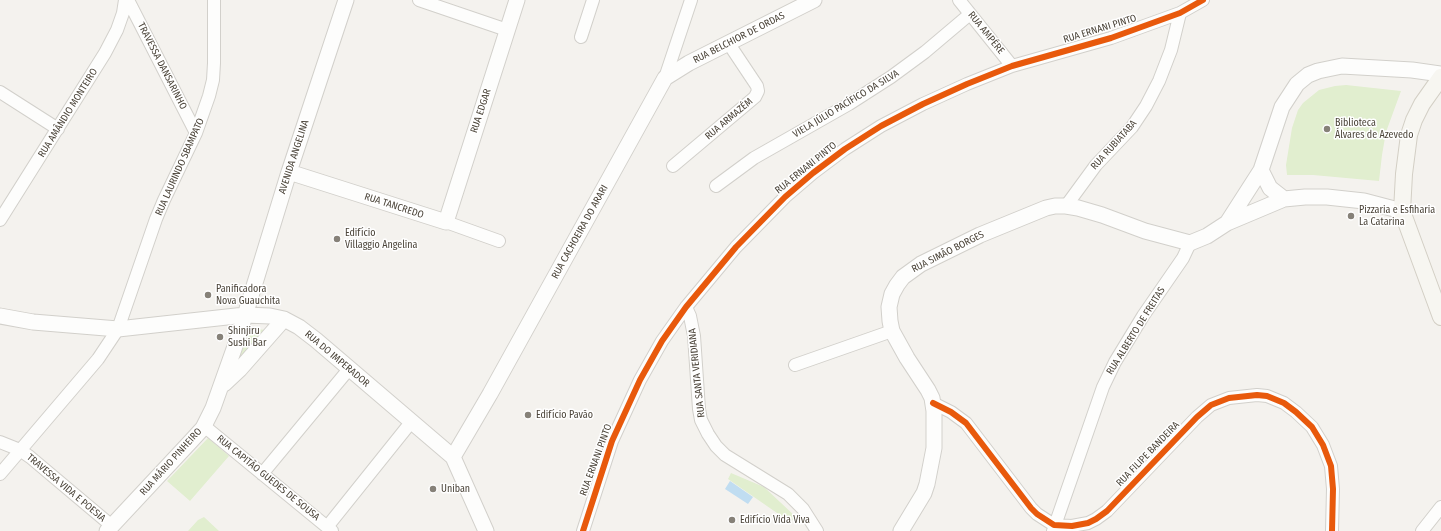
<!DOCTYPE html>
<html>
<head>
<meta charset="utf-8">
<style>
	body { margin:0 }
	canvas { display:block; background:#f4f2ee }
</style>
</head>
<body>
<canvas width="1441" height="531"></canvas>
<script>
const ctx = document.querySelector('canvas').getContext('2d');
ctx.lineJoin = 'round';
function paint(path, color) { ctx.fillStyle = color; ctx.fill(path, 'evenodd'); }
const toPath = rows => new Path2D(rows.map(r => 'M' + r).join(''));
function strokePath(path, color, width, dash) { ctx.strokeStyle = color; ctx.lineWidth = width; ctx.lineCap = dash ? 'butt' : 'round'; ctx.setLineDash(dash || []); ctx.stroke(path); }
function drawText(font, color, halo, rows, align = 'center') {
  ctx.font = font + ' "Fira Sans Condensed",sans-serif'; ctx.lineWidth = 3; ctx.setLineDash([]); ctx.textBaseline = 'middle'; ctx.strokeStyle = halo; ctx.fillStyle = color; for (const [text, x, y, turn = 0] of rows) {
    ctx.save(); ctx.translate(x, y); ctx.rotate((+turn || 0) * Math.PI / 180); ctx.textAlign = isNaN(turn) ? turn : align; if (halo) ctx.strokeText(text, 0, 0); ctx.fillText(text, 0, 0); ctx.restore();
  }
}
const green = toPath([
	[1346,85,1401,91,1386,132,1382,155,1379,181,1313,175,1287,175,1286,165,1292,128,1298,110,1303,103,1319,90,1335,86],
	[249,328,265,330,236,367],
	[208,438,229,456,190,501,167,481],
	[731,473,764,487,796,517,790,522,728,479],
	[204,517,219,531,188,531,198,520]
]);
const water = toPath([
	[730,481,753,497,748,504,725,489]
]);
const minor = toPath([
	[128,0,196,133],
	[419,0,507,30],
	[959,0,1012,66],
	[581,37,593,0],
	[665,78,691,0],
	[0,92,58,129],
	[673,166,755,97,758,91,757,86,729,44],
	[716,186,754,158,849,104,891,77,925,52,970,14],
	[1066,206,1096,165,1132,127,1146,106,1159,81,1171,50,1180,13],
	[0,220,105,53,117,30,123,13,125,0],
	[446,222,499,241],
	[686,307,690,316,694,336,699,409,701,420,708,434,716,446,725,455,788,494,803,509,817,531],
	[795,365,892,331],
	[933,403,951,412,966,423,1031,508,1037,514,1054,525,1072,526,1088,523,1096,519,1107,511,1197,417,1211,405,1229,398,1257,395,1267,396,1284,403,1296,412,1312,427,1323,445,1331,466,1333,489,1332,531],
	[204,426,332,531],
	[0,442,20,450,30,457,112,526],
	[0,474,98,359,118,329,156,219,164,200,196,133,209,96,213,80,214,63,214,0],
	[262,474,349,369],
	[327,527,412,421],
	[583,531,612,441,640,380,662,341,686,307,736,247,785,197,813,173,845,149,881,126,923,104,967,84,1012,66,1111,38,1180,13,1203,0],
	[1053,531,1103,387,1115,362,1143,316,1183,258,1190,243],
	[1422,531,1441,507]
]);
const tertiary = toPath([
	[1261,170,1270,188,1284,199],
	[289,172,446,222,517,0],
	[1227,223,1261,170,1282,107,1297,84,1308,75,1318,71,1342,66,1412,70,1441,74],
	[0,316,33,322,118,329,245,315,270,316,284,319,299,327,316,340,453,457,486,531],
	[224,384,240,369,284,319],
	[453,457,490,394,665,78,689,63,814,0],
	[107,531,192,440,203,428,213,408,239,335,289,172,346,0],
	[901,531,924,493,927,484,934,448,934,411,932,398,928,390,907,358,892,331,890,321,889,307,892,294,897,285,903,277,921,264,980,235,1046,208,1055,206,1066,206,1078,208,1102,215,1145,231,1190,243,1207,236,1227,223,1284,199,1305,197,1327,197,1364,201,1402,211]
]);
const secondary = toPath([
	[1441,77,1422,104,1414,120,1409,135,1404,174,1402,211,1441,317]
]);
const cycleway = toPath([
	[933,403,951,412,966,423,1031,508,1037,514,1054,525,1072,526,1088,523,1096,519,1107,511,1197,417,1211,405,1229,398,1257,395,1267,396,1284,403,1296,412,1312,427,1323,445,1331,466,1333,489,1332,531],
	[583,531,612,441,640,380,662,341,686,307,736,247,785,197,813,173,845,149,881,126,923,104,967,84,1012,66,1111,38,1180,13,1203,0]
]);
const markers = [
	[1327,129,4,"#868178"],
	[1351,216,4,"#868178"],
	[337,239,4,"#868178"],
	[208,295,4,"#868178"],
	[220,337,4,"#868178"],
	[528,415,4,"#868178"],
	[433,489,4,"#868178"],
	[732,520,4,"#868178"]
];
const streetNames = [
	["RUA ERNANI PINTO",1100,29,-17],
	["RUA AMPÉRE",986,33,51],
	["RUA BELCHIOR DE ORDAS",739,38,-27],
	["TRAVESSA DANSARINHO",162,66,63],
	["VIELA JÚLIO PACÍFICO DA SILVA",846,104,-31],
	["RUA EDGAR",481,111,-72],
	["RUA AMÂNDIO MONTEIRO",68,113,-58],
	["RUA ARMAZÉM",729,119,-40],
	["RUA RUBIATABA",1114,145,-48],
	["AVENIDA ANGELINA",294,157,-72],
	["RUA LAURINDO SBAMPATO",180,167,-66],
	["RUA ERNANI PINTO",806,168,-39],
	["RUA TANCREDO",394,206,18],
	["RUA CACHOEIRA DO ARARI",580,232,-61],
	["RUA SIMÃO BORGES",948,252,-27],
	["RUA ALBERTO DE FREITAS",1136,331,-58],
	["RUA DO IMPERADOR",337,359,40],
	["RUA SANTA VERIDIANA",697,373,-96],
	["RUA FILIPE BANDEIRA",1148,454,-46],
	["RUA ERNANI PINTO",596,460,-70],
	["RUA MÁRIO PINHEIRO",171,462,-48],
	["RUA CAPITÃO GUEDES DE SOUSA",268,478,39],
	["TRAVESSA VIDA E POESIA",66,488,40]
];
const poiNames = [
	["Biblioteca",1335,123],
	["Álvares de Azevedo",1335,135],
	["Pizzaria e Esfiharia",1359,210],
	["La Catarina",1359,222],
	["Edifício",345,233],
	["Villaggio Angelina",345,245],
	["Panificadora",216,289],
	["Nova Guauchita",216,301],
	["Shinjiru",228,331],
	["Sushi Bar",228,343],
	["Edifício Pavão",536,415],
	["Uniban",441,489],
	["Edifício Vida Viva",740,520]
];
paint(green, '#e1eecf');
paint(water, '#c0ddf1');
strokePath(minor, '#d2d0cb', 14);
strokePath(tertiary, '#d2d0cb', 17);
strokePath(secondary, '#d3cfc5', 18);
strokePath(minor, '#fdfdfc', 12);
strokePath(tertiary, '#fdfdfc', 15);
strokePath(secondary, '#f7f6f1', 16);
strokePath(cycleway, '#e8590c', 6);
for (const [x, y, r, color] of markers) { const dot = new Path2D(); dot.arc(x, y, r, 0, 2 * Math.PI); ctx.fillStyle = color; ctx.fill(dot); strokePath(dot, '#fff', 1.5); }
drawText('10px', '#4b4439', '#fff', streetNames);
drawText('10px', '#4b4439', '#fff', poiNames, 'left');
</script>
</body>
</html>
